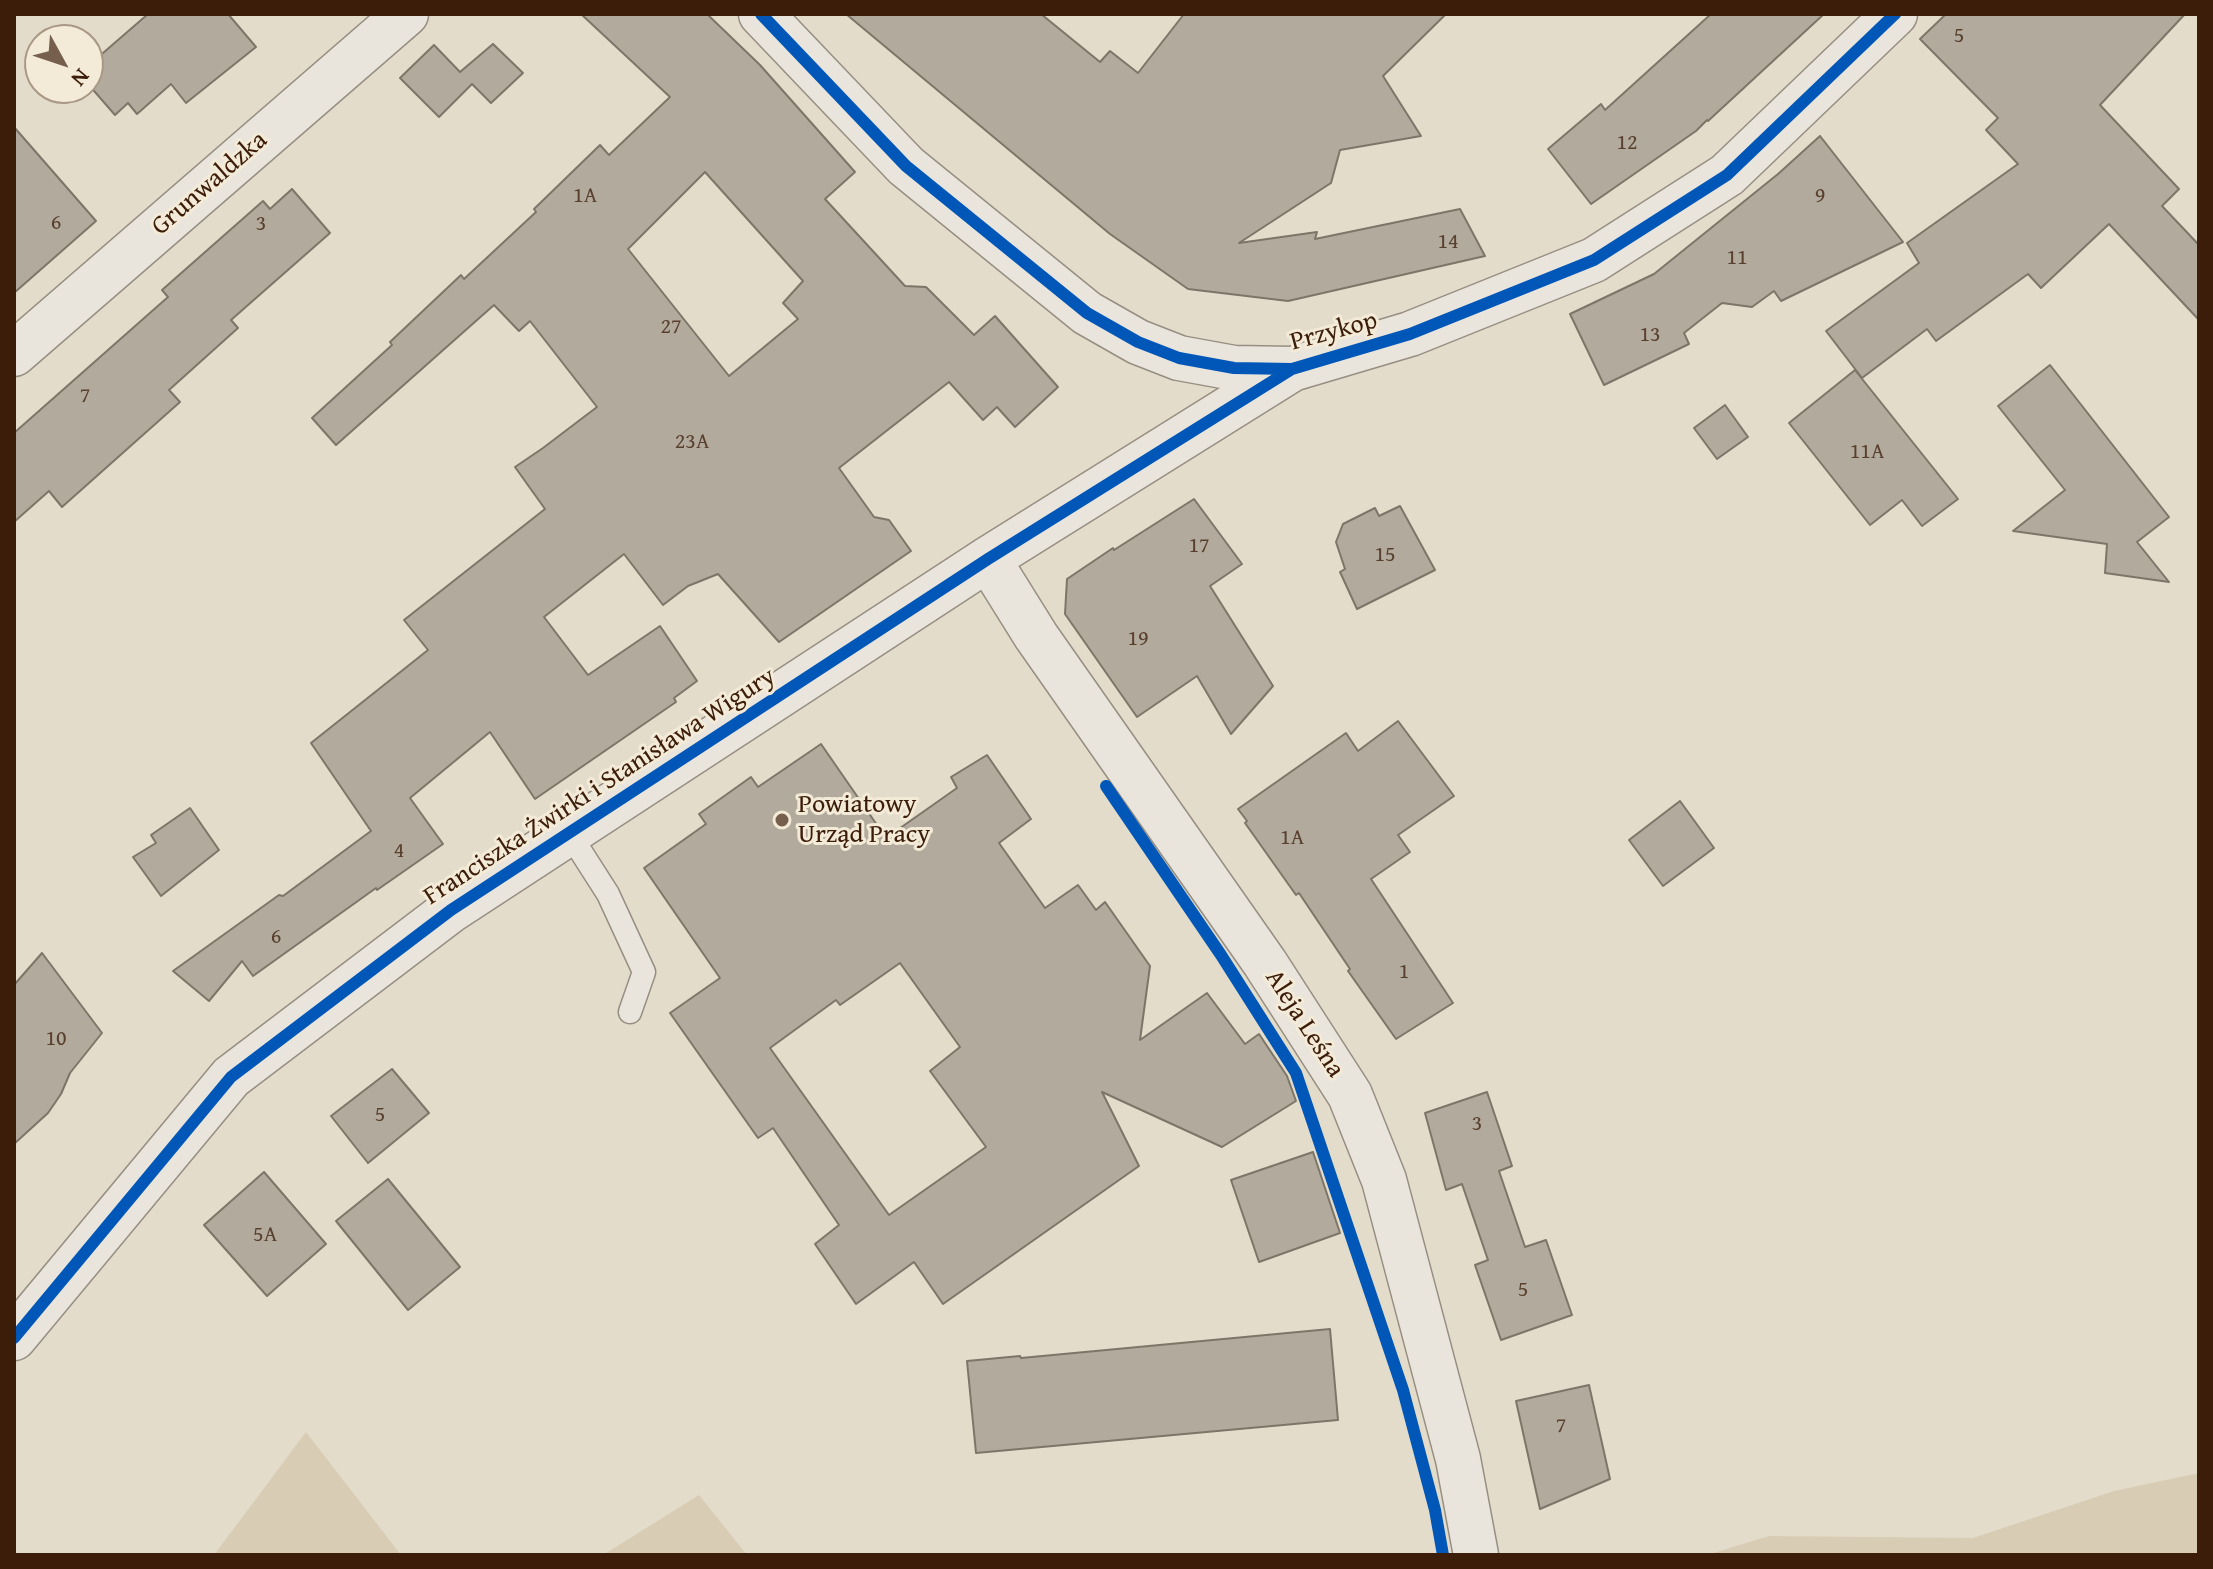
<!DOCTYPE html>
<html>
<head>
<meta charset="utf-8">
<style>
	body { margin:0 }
	#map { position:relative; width:2213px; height:1569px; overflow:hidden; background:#e3dccb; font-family:"Gentium Book Plus",serif }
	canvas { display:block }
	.frame { position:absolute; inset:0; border:16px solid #3b1d09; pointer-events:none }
	.north { position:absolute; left:24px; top:24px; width:80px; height:80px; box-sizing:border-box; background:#f3ead7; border:2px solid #a99885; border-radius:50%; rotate:130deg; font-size:22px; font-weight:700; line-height:32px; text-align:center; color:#3b1d09 }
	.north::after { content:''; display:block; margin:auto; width:28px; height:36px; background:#76604d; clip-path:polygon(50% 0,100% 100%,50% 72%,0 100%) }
</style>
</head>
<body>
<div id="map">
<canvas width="2213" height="1569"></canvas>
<div class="frame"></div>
<div class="north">N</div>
</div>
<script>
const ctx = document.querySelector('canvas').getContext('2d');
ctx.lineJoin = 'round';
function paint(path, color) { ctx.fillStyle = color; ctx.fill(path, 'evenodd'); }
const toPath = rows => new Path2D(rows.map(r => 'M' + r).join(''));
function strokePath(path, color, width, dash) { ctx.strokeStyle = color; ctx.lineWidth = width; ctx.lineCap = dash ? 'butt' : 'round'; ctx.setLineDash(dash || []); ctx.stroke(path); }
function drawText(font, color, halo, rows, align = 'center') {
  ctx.font = font + ' "Gentium Book Plus",serif'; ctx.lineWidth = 6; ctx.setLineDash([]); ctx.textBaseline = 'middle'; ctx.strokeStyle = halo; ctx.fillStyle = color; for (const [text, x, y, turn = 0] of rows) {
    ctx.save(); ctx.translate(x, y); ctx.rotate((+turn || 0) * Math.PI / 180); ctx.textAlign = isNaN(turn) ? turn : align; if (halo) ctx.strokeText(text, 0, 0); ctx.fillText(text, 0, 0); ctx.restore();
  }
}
const green = toPath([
	[306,1432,401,1555,214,1555],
	[2199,1473,2199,1555,1707,1555,1769,1536,1973,1538,2114,1491],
	[699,1495,747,1555,603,1555]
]);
const building = toPath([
	[148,14,228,14,256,47,186,103,171,84,137,114,128,103,115,115,88,84,88,66,148,14],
	[581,14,707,14,760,65,855,172,825,199,905,286,926,287,974,335,995,316,1058,387,1015,427,997,407,983,420,949,382,839,468,874,517,889,520,911,551,779,642,718,574,688,586,663,605,624,554,544,617,588,675,660,626,697,681,674,698,676,702,535,799,490,732,410,798,443,844,377,890,376,888,253,976,242,961,209,1001,173,971,279,895,283,896,371,831,311,743,428,650,404,620,545,509,515,467,543,448,597,407,530,321,519,331,494,305,336,445,312,418,392,345,390,342,461,275,464,279,536,212,534,209,600,145,609,155,670,97,581,14],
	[705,172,803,281,783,303,798,319,729,376,628,249,705,172],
	[846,14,1041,14,1100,62,1110,51,1138,73,1184,14,1446,14,1383,76,1421,136,1340,150,1331,183,1239,243,1317,232,1315,239,1460,209,1485,256,1288,301,1188,289,1110,234,846,14],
	[1711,14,1824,14,1708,121,1707,120,1696,131,1591,204,1548,149,1601,104,1605,110,1711,14],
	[1946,14,2185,14,2100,105,2179,189,2162,206,2199,245,2199,320,2109,224,2041,288,2028,274,1936,341,1927,329,1862,378,1826,331,1919,263,1907,243,2018,164,1986,130,1998,118,1920,39,1946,14],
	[493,44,523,73,491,103,472,84,439,117,400,78,434,45,460,72,493,44],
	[14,127,96,221,14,293,14,127],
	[1820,136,1903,242,1781,301,1774,291,1752,307,1722,303,1684,333,1689,344,1604,385,1570,314,1654,274,1778,174,1820,136],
	[292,189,330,233,231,320,238,328,169,390,180,402,62,507,49,491,14,522,14,433,168,297,162,290,263,201,270,209,292,189],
	[2050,365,2169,517,2137,542,2169,582,2105,573,2107,544,2013,531,2065,490,1998,406,2050,365],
	[1855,370,1958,499,1922,526,1902,500,1870,525,1789,423,1855,370],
	[1725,405,1748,437,1717,459,1694,428,1725,405],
	[1194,499,1242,564,1210,586,1273,686,1231,734,1197,676,1137,717,1065,614,1067,579,1113,548,1114,550,1194,499],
	[1400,506,1435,570,1357,609,1340,572,1345,569,1336,542,1343,524,1375,508,1379,516,1400,506],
	[1398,721,1454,796,1398,835,1410,852,1371,879,1453,1003,1396,1039,1348,971,1350,969,1299,893,1296,895,1245,823,1247,821,1238,809,1346,733,1358,751,1398,721],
	[821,744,886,838,957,788,951,777,987,755,1031,819,999,843,1045,908,1078,885,1096,910,1105,902,1150,966,1140,1040,1207,993,1245,1044,1259,1034,1287,1076,1296,1101,1222,1147,1102,1092,1139,1166,943,1304,914,1262,856,1304,815,1244,839,1225,773,1128,758,1138,670,1013,720,978,644,868,706,824,699,814,751,777,758,787,821,744],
	[900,963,960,1047,930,1071,986,1147,889,1215,770,1048,836,1000,840,1005,900,963],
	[1680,801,1714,848,1663,886,1629,840,1680,801],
	[190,808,219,850,161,896,133,857,156,843,151,835,190,808],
	[42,953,102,1033,70,1073,61,1094,48,1113,14,1144,14,985,42,953],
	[392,1069,429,1113,368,1163,331,1116,392,1069],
	[1487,1092,1512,1166,1499,1171,1525,1247,1546,1240,1572,1315,1501,1340,1475,1265,1488,1260,1462,1184,1446,1190,1425,1113,1487,1092],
	[1313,1152,1340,1233,1259,1262,1231,1180,1313,1152],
	[264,1172,326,1244,267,1296,204,1225,264,1172],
	[388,1179,460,1267,408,1310,336,1221,388,1179],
	[1330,1329,1338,1420,976,1453,967,1361,1020,1356,1021,1358,1330,1329],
	[1589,1385,1610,1479,1540,1509,1516,1401,1589,1385]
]);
const lane = toPath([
	[569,833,608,894,644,972,630,1012]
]);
const street = toPath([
	[761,14,906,166,1087,313,1138,342,1179,358,1234,368,1292,369,1410,334,1594,260,1727,175,1895,14],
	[14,354,406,14],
	[988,559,1036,636,1265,963,1350,1095,1384,1180,1458,1459,1476,1555],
	[14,1338,231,1077,451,910,988,559,1292,369]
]);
const cycleway = toPath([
	[761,14,906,166,1087,313,1138,342,1179,358,1234,368,1292,369,1410,334,1594,260,1727,175,1895,14],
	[1106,786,1221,955,1296,1073,1403,1390,1435,1510,1443,1555],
	[14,1338,231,1077,451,910,988,559,1292,369]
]);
const markers = [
	[782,820,8,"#76604d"]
];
const numberNames = [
	["5",1959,36],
	["12",1627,143],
	["1A",585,196],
	["9",1820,196],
	["6",56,223],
	["3",261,224],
	["14",1448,242],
	["11",1737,258],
	["27",671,327],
	["13",1650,335],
	["7",85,396],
	["23A",692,442],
	["11A",1867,452],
	["17",1199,546],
	["15",1385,555],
	["19",1138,639],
	["1A",1292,838],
	["4",399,851],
	["6",276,937],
	["1",1404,972],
	["10",56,1039],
	["5",380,1115],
	["3",1477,1124],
	["5A",265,1235],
	["5",1523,1290],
	["7",1561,1426]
];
const streetNames = [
	["Grunwaldzka",210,184,-41],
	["Przykop",1334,332,-15],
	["Franciszka Żwirki i Stanisława Wigury",600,787,-33],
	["Aleja Leśna",1304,1024,57]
];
const poiNames = [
	["Powiatowy",798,805],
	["Urząd Pracy",798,835]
];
paint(green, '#d8ccb4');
paint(building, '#b2aa9d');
strokePath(building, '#7e7569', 2);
strokePath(lane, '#978e82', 25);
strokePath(street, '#978e82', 47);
strokePath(lane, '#e9e5dd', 22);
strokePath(street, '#e9e5dd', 44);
strokePath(cycleway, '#0057b8', 12);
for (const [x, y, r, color] of markers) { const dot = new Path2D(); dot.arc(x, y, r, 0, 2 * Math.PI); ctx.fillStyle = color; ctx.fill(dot); strokePath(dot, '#f3ead7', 3); }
drawText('22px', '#59402e', null, numberNames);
drawText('26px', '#3b1d09', '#f3ead7', streetNames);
drawText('26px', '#3b1d09', '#f3ead7', poiNames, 'left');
</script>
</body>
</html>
